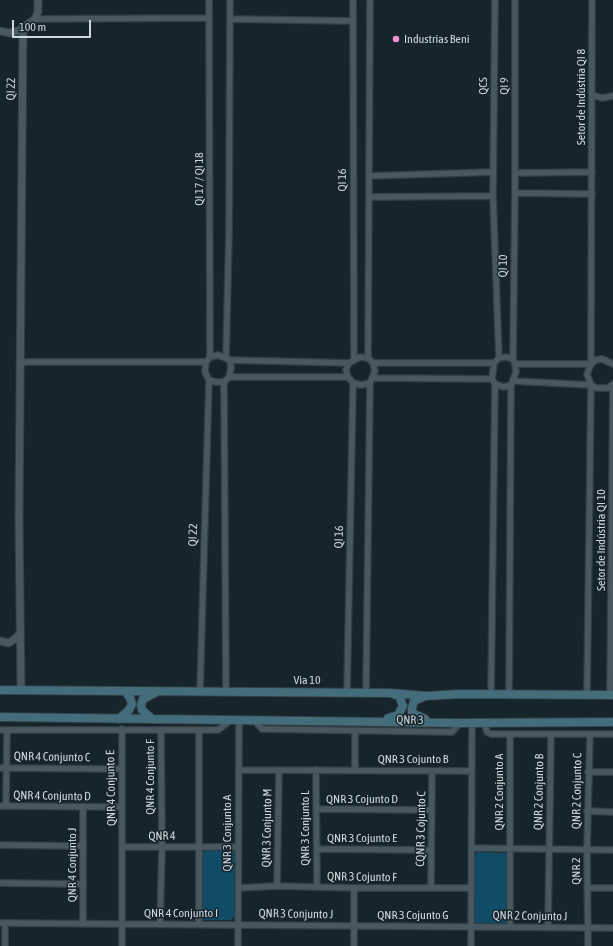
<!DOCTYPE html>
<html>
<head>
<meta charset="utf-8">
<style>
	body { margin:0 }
	#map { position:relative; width:613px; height:946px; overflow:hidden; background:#16242c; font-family:"Asap Condensed",sans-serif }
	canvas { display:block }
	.scale { position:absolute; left:12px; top:20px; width:79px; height:18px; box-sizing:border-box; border:2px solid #cfd8dd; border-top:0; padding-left:5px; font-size:12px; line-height:14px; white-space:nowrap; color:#cfd8dd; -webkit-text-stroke:3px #16242c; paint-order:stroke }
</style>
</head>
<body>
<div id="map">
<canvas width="613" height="946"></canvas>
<div class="scale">100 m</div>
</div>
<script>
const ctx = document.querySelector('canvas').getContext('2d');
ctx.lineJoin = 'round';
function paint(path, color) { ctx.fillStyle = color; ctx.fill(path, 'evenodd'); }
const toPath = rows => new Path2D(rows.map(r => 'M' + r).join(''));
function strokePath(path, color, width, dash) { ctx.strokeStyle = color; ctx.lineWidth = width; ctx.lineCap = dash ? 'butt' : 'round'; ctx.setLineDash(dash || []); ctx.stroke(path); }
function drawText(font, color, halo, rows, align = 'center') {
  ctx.font = font + ' "Asap Condensed",sans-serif'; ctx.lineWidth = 3; ctx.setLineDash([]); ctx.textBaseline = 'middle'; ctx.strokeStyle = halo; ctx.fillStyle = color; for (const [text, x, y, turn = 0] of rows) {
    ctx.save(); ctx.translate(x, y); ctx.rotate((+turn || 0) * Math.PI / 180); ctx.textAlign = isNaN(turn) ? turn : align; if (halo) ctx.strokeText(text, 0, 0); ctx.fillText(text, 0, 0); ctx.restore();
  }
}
const green = toPath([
	[206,850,233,850,235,853,234,917,231,920,205,920,202,918,202,853],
	[477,852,505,853,508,855,506,924,477,924,474,922,475,855]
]);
const minor = toPath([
	[209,0,210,357],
	[353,0,354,359],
	[495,0,493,196,499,358],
	[35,19,209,18],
	[230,19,353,21],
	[592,95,602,98,613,96],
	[515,173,592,172],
	[369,176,493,172],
	[515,193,592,194],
	[369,197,493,196],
	[226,357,229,233,230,0],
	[368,358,370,0],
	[513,359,515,193,515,0],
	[230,360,349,363,360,357,368,358,373,363,375,371,370,383,361,385,353,383,348,377,346,370,349,363],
	[20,362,206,362,210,357,218,355,230,360,231,368,229,377,224,382,216,382,209,380,205,372,206,362],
	[373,363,494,363,499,358,506,357,513,359,515,364,516,372,511,385,503,387,495,384,492,379,494,363],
	[515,364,591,364,592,0],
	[613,364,602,359,596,360,591,364,587,374,591,385,597,388,608,388,613,384],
	[229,377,348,377],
	[373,378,492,379],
	[513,381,591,385,587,695],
	[224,382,226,692],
	[200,691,209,380],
	[347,693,353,383],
	[366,693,370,383],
	[491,694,495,384],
	[509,695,511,385],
	[610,695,613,385],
	[254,720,262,729,452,732,460,723],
	[484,722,487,732,491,734,613,734],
	[122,729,122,946],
	[0,730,218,730,231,720],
	[510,734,510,927],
	[0,768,122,769],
	[239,770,471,771],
	[316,770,317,887],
	[355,770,355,730],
	[588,772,613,772],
	[0,806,122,807],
	[6,806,7,730],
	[83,807,83,923],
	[316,809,432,810],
	[587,811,613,812],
	[0,845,82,846],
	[124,847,238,847],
	[472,848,613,850],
	[317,849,431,850],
	[0,883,82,884],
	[277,886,279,770],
	[238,888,277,886,354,888,472,888],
	[354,888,354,946],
	[431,888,432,771],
	[587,888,613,888],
	[0,923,613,928],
	[160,924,162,847,161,730],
	[199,924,199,730],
	[548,927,551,735],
	[5,946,5,923],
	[238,946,239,720],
	[471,946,472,722],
	[588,946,587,850,590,734]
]);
const tertiary = toPath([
	[0,31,10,33,18,31,35,19,38,12,38,0],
	[0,641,9,643,17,637,20,633],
	[21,690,19,518,23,28]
]);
const secondary = toPath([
	[0,690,390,693,426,696,460,694,613,695],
	[423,697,414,701,412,708,412,713,425,719],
	[0,717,460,723,613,722],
	[388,718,398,715,403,706,399,696,393,694],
	[119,719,129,710,132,704,130,698,125,691],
	[152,719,142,710,141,705,143,699,155,693]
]);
const markers = [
	[396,39,4,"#f690d0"]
];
const poiNames = [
	["Industrias Beni",404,39]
];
const streetNames = [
	["QCS",483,86,-90],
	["QI 9",504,86,-90],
	["QI 22",11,89,-89],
	["Setor de Indústria QI 8",581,97,-90],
	["QI 17 / QI 18",199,179,-90],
	["QI 16",342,180,-90],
	["QI 10",503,266,-89],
	["QI 22",193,535,-88],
	["QI 16",339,537,-89],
	["Setor de Indústria QI 10",601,540,-90],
	["Via 10",307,680],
	["QNR 3",410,720,1],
	["QNR 4 Conjunto C",52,757,1],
	["QNR 3 Cojunto B",413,759],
	["QNR 4 Conjunto F",150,777,-90],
	["QNR 4 Conjunto E",111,788,-91],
	["QNR 2 Conjunto C",577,791,-89],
	["QNR 2 Conjunto A",499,792,-90],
	["QNR 2 Conjunto B",539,792,-89],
	["QNR 4 Conjunto D",52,796,1],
	["QNR 3 Cojunto D",362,799],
	["QNR 3 Conjunto M",267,828,-89],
	["QNR 3 Conjunto L",305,828,-90],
	["CQNR 3 Cojunto C",421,829,-89],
	["QNR 3 Conjunto A",227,833,-90],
	["QNR 4",162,836,-1],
	["QNR 3 Cojunto E",362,838],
	["QNR 4 Conjunto J",72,865,-90],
	["QNR 2",576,871,-90],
	["QNR 3 Cojunto F",362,877,1],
	["QNR 4 Conjunto I",181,913],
	["QNR 3 Conjunto J",296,914,1],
	["QNR 3 Cojunto G",413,915],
	["QNR 2 Conjunto J",530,916,1]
];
paint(green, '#104c68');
strokePath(minor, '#333e44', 8);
strokePath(tertiary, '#333e44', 9);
strokePath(secondary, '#333e44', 10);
strokePath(minor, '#485861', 5.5);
strokePath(tertiary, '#485861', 7);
strokePath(secondary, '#436d7a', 8);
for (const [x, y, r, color] of markers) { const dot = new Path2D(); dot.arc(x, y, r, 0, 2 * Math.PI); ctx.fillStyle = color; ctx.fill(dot); strokePath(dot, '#16242c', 1.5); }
drawText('12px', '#cfd8dd', '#16242c', poiNames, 'left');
drawText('12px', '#cfd8dd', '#16242c', streetNames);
</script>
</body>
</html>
